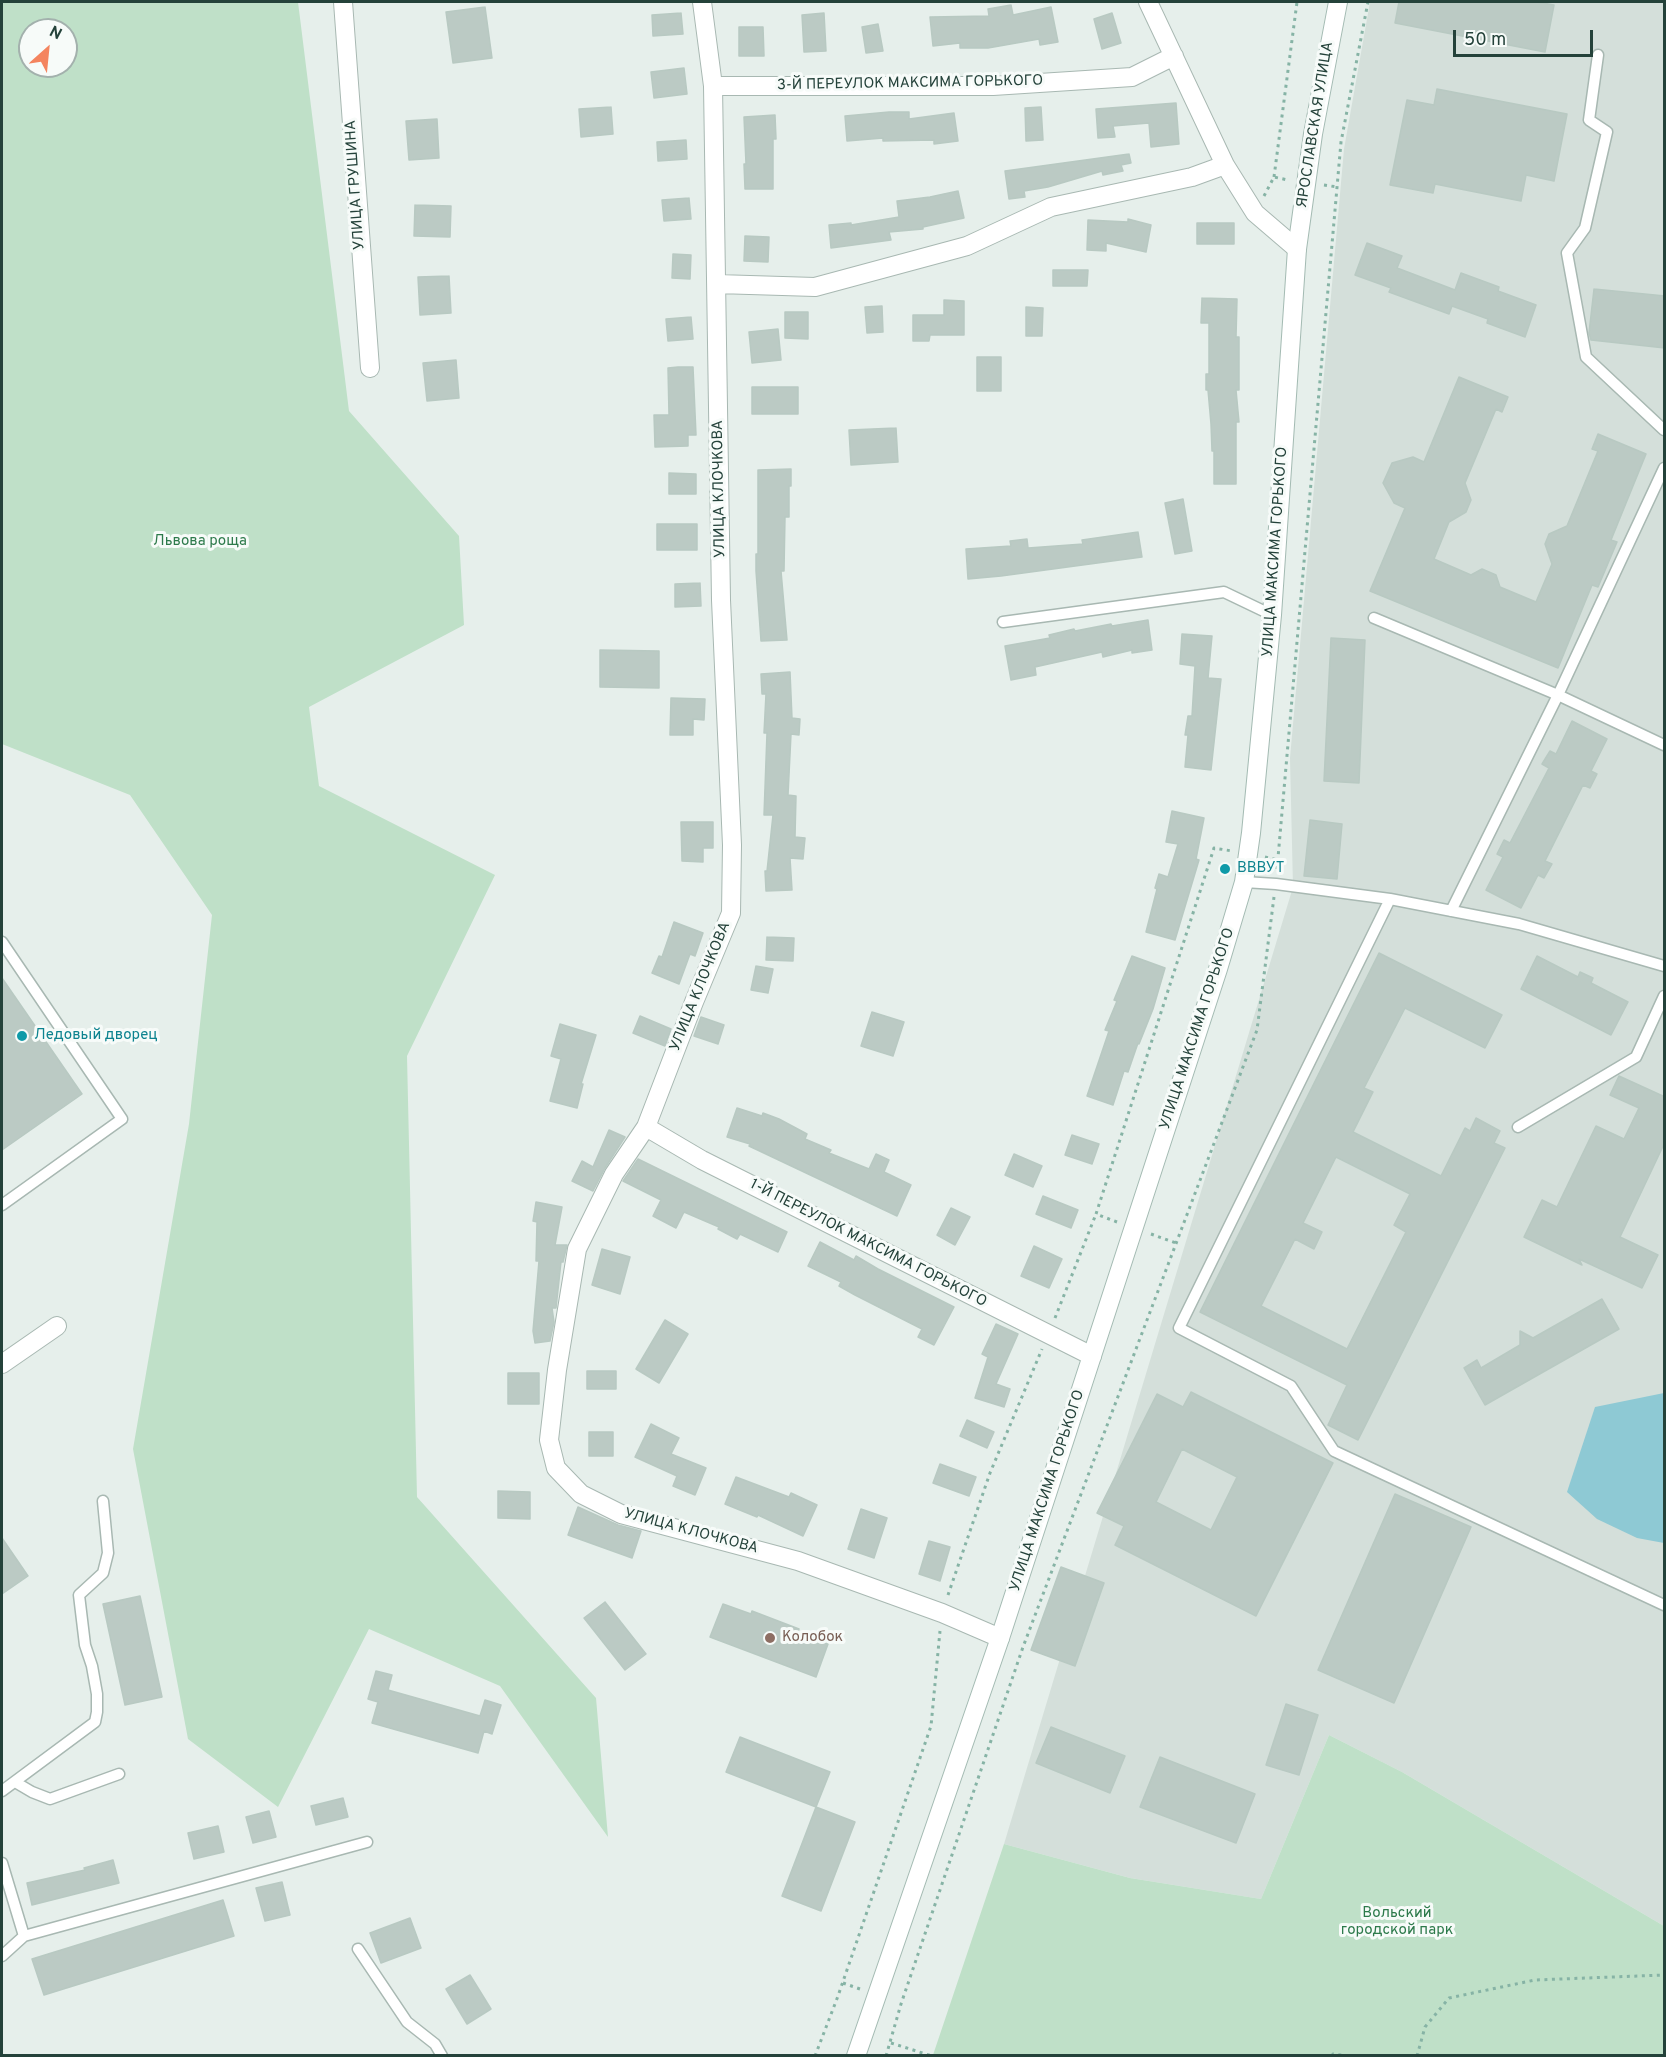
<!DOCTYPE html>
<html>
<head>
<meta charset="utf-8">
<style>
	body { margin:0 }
	#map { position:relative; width:1666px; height:2057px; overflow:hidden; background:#e6efeb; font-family:Overpass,sans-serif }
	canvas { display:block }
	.frame { position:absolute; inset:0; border:3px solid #24423a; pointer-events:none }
	.north { position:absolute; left:18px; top:18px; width:60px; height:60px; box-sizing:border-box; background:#f7fbf9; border:2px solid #a3b1ad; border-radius:50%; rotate:27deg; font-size:16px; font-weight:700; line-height:24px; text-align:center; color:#24423a }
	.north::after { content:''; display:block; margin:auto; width:21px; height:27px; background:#f4845f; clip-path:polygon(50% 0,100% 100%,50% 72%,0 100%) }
	.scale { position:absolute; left:1453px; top:30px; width:140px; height:27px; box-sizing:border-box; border:3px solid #24423a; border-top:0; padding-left:8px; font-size:18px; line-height:21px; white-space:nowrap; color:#24423a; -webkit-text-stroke:4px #f7fbf9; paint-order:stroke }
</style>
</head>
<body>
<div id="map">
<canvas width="1666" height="2057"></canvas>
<div class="frame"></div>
<div class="north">N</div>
<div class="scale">50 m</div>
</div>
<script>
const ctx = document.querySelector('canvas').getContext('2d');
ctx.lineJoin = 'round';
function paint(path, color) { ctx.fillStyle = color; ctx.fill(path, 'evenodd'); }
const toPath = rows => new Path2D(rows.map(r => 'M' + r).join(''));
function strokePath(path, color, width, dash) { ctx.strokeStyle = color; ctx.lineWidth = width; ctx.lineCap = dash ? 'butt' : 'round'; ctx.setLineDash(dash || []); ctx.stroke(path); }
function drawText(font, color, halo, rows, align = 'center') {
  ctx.font = font + ' Overpass,sans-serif'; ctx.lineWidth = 6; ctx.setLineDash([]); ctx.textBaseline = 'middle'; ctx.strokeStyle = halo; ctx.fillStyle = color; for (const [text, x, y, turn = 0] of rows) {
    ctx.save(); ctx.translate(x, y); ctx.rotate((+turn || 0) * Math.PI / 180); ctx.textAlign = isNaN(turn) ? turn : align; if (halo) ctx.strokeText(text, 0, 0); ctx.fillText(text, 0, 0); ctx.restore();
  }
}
const built = toPath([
	[1370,2,1664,2,1664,1926,1402,1772,1329,1735,1261,1899,1130,1878,1004,1844,1293,887,1290,758,1344,149]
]);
const green = toPath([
	[2,2,298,2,349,411,459,536,464,625,309,707,319,786,495,875,407,1056,417,1497,596,1698,608,1837,500,1686,369,1629,278,1807,188,1739,133,1449,189,1124,212,915,130,795,2,744],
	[30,30,66,30,66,66,30,66],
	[1329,1735,1402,1772,1664,1926,1664,2055,933,2055,1004,1844,1130,1878,1261,1899]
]);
const water = toPath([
	[1664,1393,1664,1543,1637,1538,1597,1519,1567,1492,1595,1407]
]);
const building = toPath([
	[1399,2,1537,2,1554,5,1545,52,1395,23,1399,2],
	[1011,5,1013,15,1051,7,1058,42,1040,45,1039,39,988,48,960,48,960,43,933,46,930,17,989,16,988,9,1011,5],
	[485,7,492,58,453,63,446,12,485,7],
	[681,13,683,34,653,36,652,15,681,13],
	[824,13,826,51,804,52,802,15,824,13],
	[1112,13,1121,43,1102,49,1094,19,1112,13],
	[878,24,883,51,866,53,862,27,878,24],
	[739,27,763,27,764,56,739,56,739,27],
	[684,68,687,94,654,98,651,72,684,68],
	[1437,89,1567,114,1554,181,1526,175,1521,201,1435,184,1433,193,1390,185,1407,100,1434,105,1437,89],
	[1176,103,1179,144,1151,147,1149,123,1113,126,1115,137,1098,138,1096,109,1176,103],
	[611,107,613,134,581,137,579,109,611,107],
	[1041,107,1043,140,1026,141,1025,108,1041,107],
	[889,112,909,112,909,119,954,113,958,141,934,144,934,140,883,141,883,138,847,141,845,116,889,112],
	[775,115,776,139,773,139,773,189,745,189,744,164,746,164,744,117,775,115],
	[437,119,439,158,409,160,406,121,437,119],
	[686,140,687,159,658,161,657,142,686,140],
	[1129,154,1131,163,1121,165,1123,171,1103,175,1102,171,1048,187,1024,191,1025,197,1009,199,1005,171,1129,154],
	[958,191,964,218,923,227,923,229,889,232,891,240,831,248,829,225,851,223,851,225,899,217,897,201,930,197,958,191],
	[689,198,691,219,664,221,662,200,689,198],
	[415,205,451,206,450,237,414,236,415,205],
	[1128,219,1151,225,1146,252,1106,243,1106,251,1087,250,1088,220,1128,222,1128,219],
	[1197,223,1234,223,1234,244,1197,244,1197,223],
	[745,236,769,237,768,262,744,261,745,236],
	[1367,243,1402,256,1397,268,1455,290,1461,273,1499,287,1498,291,1536,305,1525,337,1487,323,1488,319,1452,306,1449,314,1389,292,1391,288,1355,275,1367,243],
	[673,254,691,255,690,279,672,278,673,254],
	[1053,270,1088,270,1087,286,1053,286,1053,270],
	[449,276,451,313,420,315,418,277,449,276],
	[1594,289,1665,296,1665,348,1591,340,1589,333,1594,289],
	[1202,298,1237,299,1236,337,1239,337,1239,390,1236,390,1239,422,1236,422,1236,484,1214,484,1214,451,1212,451,1211,424,1208,390,1206,390,1206,374,1209,374,1209,323,1201,323,1202,298],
	[944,300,964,301,964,335,930,335,929,341,913,341,913,315,944,315,944,300],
	[882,306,883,332,867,333,865,307,882,306],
	[1026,307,1043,308,1042,336,1026,336,1026,307],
	[785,312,808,312,808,339,785,338,785,312],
	[691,317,693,339,668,341,666,319,691,317],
	[778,329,781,360,752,363,749,332,778,329],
	[977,357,1001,357,1001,391,977,391,977,357],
	[456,360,459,398,427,401,423,363,456,360],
	[678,367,693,367,696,435,688,435,688,446,655,447,654,415,669,415,668,368,678,367],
	[1459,377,1508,397,1502,412,1496,409,1465,483,1471,500,1466,512,1449,522,1434,559,1471,575,1482,569,1496,575,1500,587,1536,602,1552,564,1545,544,1549,534,1567,526,1598,451,1592,449,1598,434,1646,454,1611,540,1617,542,1598,587,1592,585,1558,668,1370,591,1405,508,1394,503,1383,483,1392,463,1413,457,1424,462,1459,377],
	[752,387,798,387,798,414,752,414,752,387],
	[896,428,898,462,851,465,849,430,896,428],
	[791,469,791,486,789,486,789,517,785,517,784,571,781,571,787,640,761,641,756,571,756,554,758,554,758,470,791,469],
	[669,473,696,474,696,494,669,494,669,473],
	[1183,499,1192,551,1175,554,1165,503,1183,499],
	[657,524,697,524,697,550,657,550,657,524],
	[1138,532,1142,557,1001,576,968,579,966,549,1011,546,1010,541,1027,539,1028,548,1083,544,1082,540,1138,532],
	[700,583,701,606,675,607,675,584,700,583],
	[1148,620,1152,650,1132,653,1132,650,1103,657,1102,652,1035,667,1036,675,1011,680,1005,646,1050,638,1049,635,1074,629,1075,631,1111,624,1112,626,1148,620],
	[1182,634,1212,636,1208,678,1221,679,1211,770,1185,767,1188,735,1185,735,1188,716,1192,716,1195,666,1180,664,1182,634],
	[1331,638,1365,640,1359,783,1324,781,1331,638],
	[600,650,659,651,659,688,600,687,600,650],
	[790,672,792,718,800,719,799,735,791,734,788,795,796,796,795,837,805,838,803,859,790,858,792,890,766,891,765,871,767,871,773,815,764,815,767,733,764,733,766,694,762,694,761,674,790,672],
	[671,698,705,699,704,720,693,719,693,735,670,735,671,698],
	[1572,721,1607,739,1591,771,1597,774,1590,788,1583,785,1545,861,1552,864,1544,878,1538,875,1521,908,1486,890,1503,857,1497,854,1504,840,1510,843,1549,768,1542,764,1550,751,1556,754,1572,721],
	[1172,811,1204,818,1196,859,1199,860,1175,940,1146,932,1157,889,1155,888,1159,874,1168,877,1178,844,1166,842,1172,811],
	[1310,820,1342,824,1337,879,1304,876,1310,820],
	[681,822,713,822,713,848,703,848,703,862,682,861,681,822],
	[674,922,703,933,695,956,690,954,679,984,652,973,659,956,662,957,674,922],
	[767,937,794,938,793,961,766,960,767,937],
	[1379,953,1502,1015,1485,1048,1405,1008,1364,1088,1373,1092,1353,1132,1441,1176,1465,1128,1470,1131,1476,1118,1500,1131,1494,1143,1505,1148,1358,1440,1328,1425,1347,1385,1200,1312,1379,953],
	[1336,1157,1410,1194,1394,1225,1406,1232,1347,1349,1261,1306,1295,1239,1314,1249,1322,1232,1303,1223,1336,1157],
	[1132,956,1165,968,1153,1009,1139,1044,1138,1043,1128,1072,1124,1071,1113,1105,1087,1096,1109,1031,1105,1030,1117,1001,1114,1000,1132,956],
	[1537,956,1578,977,1580,972,1593,978,1591,983,1628,1002,1611,1035,1521,989,1537,956],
	[756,966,773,969,768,993,751,990,756,966],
	[2,978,82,1094,2,1150,2,978],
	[872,1012,904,1022,893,1056,861,1046,872,1012],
	[640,1016,671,1029,665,1046,633,1033,640,1016],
	[701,1017,724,1025,718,1044,694,1036,701,1017],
	[560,1024,596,1035,581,1084,583,1084,577,1108,550,1101,561,1059,551,1056,560,1024],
	[1619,1076,1665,1097,1665,1142,1620,1237,1658,1255,1642,1288,1579,1259,1582,1265,1524,1237,1542,1200,1557,1207,1596,1126,1624,1139,1639,1108,1610,1095,1619,1076],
	[737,1108,762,1116,763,1113,779,1119,807,1134,805,1139,831,1150,829,1153,869,1169,876,1154,889,1160,884,1172,911,1185,897,1216,749,1146,750,1144,727,1137,737,1108],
	[609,1130,625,1137,605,1168,593,1191,572,1181,582,1161,593,1167,609,1130],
	[1072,1135,1099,1144,1092,1164,1065,1155,1072,1135],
	[1014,1154,1042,1166,1033,1187,1005,1175,1014,1154],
	[638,1159,787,1232,778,1252,740,1234,737,1239,718,1229,719,1227,684,1212,676,1228,653,1216,661,1200,623,1181,638,1159],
	[1043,1196,1078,1210,1071,1228,1036,1214,1043,1196],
	[536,1202,562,1207,555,1245,567,1245,563,1262,561,1262,556,1308,552,1308,554,1322,550,1341,535,1343,533,1331,539,1261,536,1261,537,1222,533,1221,536,1202],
	[951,1208,970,1217,955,1245,937,1235,951,1208],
	[820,1242,854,1260,856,1256,878,1269,954,1307,934,1345,918,1337,922,1329,855,1295,839,1286,841,1282,808,1266,820,1242],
	[1034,1246,1062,1259,1049,1288,1021,1276,1034,1246],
	[602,1249,630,1257,620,1294,592,1285,602,1249],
	[1602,1299,1619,1329,1485,1405,1464,1368,1477,1360,1481,1368,1520,1345,1520,1331,1533,1338,1602,1299],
	[665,1320,688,1334,659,1383,636,1369,665,1320],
	[996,1324,1018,1334,996,1384,1010,1389,1004,1407,975,1398,988,1357,982,1354,996,1324],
	[587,1371,616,1371,616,1389,587,1389,587,1371],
	[508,1373,539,1373,539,1404,508,1404,508,1373],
	[1191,1392,1333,1463,1256,1616,1115,1545,1124,1526,1097,1513,1157,1394,1183,1407,1191,1392],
	[1182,1449,1237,1477,1211,1530,1156,1502,1182,1449],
	[967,1420,994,1432,987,1448,960,1436,967,1420],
	[651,1424,679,1438,671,1454,706,1468,695,1495,673,1486,677,1476,635,1457,651,1424],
	[589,1432,613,1432,613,1456,589,1456,589,1432],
	[940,1464,976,1477,969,1496,933,1483,940,1464],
	[736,1477,789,1497,791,1493,817,1505,803,1536,758,1515,757,1517,725,1504,736,1477],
	[498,1491,530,1492,530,1519,498,1518,498,1491],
	[1395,1494,1471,1527,1394,1703,1318,1670,1395,1494],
	[578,1507,618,1525,641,1531,632,1558,568,1535,578,1507],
	[861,1509,887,1518,874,1558,848,1549,861,1509],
	[2,1538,28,1576,2,1594,2,1538],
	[929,1541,950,1547,940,1581,919,1574,929,1541],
	[1061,1567,1104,1583,1075,1666,1031,1650,1061,1567],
	[140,1596,162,1697,125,1705,103,1604,140,1596],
	[605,1602,646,1654,625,1670,584,1618,605,1602],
	[723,1604,751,1614,752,1611,799,1629,798,1632,828,1644,816,1677,710,1637,723,1604],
	[376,1671,392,1675,388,1690,480,1716,485,1700,501,1705,492,1734,484,1731,478,1753,372,1723,378,1702,368,1699,376,1671],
	[1286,1704,1318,1715,1299,1775,1266,1765,1286,1704],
	[1051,1727,1125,1756,1110,1793,1036,1763,1051,1727],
	[740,1737,830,1772,816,1807,726,1772,740,1737],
	[1160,1757,1255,1794,1236,1843,1140,1807,1160,1757],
	[343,1798,348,1817,316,1825,311,1806,343,1798],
	[816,1807,855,1822,821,1911,782,1896,816,1807],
	[269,1811,276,1837,253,1843,246,1817,269,1811],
	[218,1826,224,1852,194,1859,188,1833,218,1826],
	[113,1860,119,1883,32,1905,27,1883,85,1870,84,1868,113,1860],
	[282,1882,290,1915,265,1921,256,1888,282,1882],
	[223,1900,234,1936,44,1995,32,1959,223,1900],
	[410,1918,421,1948,381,1963,370,1933,410,1918],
	[470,1975,491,2009,467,2024,446,1989,470,1975]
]);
const path = toPath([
	[1274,177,1297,2],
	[1324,185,1337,187],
	[1264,196,1274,177,1288,180],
	[1265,857,1278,860],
	[1277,869,1341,142,1368,2],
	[1117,1222,1096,1214,1214,848,1232,851],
	[1151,1234,1176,1243],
	[1055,1318,1096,1214],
	[948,1595,990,1473,1042,1349],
	[843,1983,860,1989],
	[891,2043,932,2056],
	[815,2056,838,1996,931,1726,940,1631],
	[886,2056,901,2004,1023,1647,1257,1030,1274,897],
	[1332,2056,1333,2054,1348,2056],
	[1417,2056,1425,2027,1449,1998,1535,1980,1664,1975]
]);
const service = toPath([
	[1598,55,1589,120,1607,132,1585,228,1567,253,1586,357,1664,430],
	[1374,618,1558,695,1664,745],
	[1003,622,1224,592,1272,615],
	[1244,882,1276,884,1390,899,1519,924,1664,966],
	[1390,899,1179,1328,1291,1386,1334,1451,1664,1605],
	[1451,911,1558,695,1664,468],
	[2,942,122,1119,2,1205],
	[1518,1127,1636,1057,1664,996],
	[15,1782,32,1792,50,1799,119,1774],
	[2,1791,95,1722,97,1712,97,1694,92,1666,85,1645,79,1595,103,1573,108,1553,103,1501],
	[2,1863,24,1936],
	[358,1949,407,2022,435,2044,442,2056],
	[2,1956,24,1936,367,1842]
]);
const minor = toPath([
	[343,2,370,368],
	[702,2,713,86,721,600,732,845,731,913,694,1002,646,1127,614,1174,577,1249,557,1370,549,1440,556,1468,581,1494,621,1514,798,1561,942,1613,1000,1638],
	[1148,2,1225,165,1255,213,1297,249],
	[713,86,993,86,1132,77,1174,56],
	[717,284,815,287,967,246,1051,207,1192,177,1225,165],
	[646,1127,702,1160,1092,1356],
	[2,1364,57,1326]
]);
const secondary = toPath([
	[856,2056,1000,1638,1218,969,1244,882,1251,833,1272,615,1297,249,1313,134,1338,2]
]);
const markers = [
	[1225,869,6,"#0f9aa8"],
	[22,1036,6,"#0f9aa8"],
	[770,1638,6,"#8d6e63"]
];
const streetNames = [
	["3-Й ПЕРЕУЛОК МАКСИМА ГОРЬКОГО",910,84,-1],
	["ЯРОСЛАВСКАЯ УЛИЦА",1316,125,-81],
	["УЛИЦА ГРУШИНА",356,185,-94],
	["УЛИЦА КЛОЧКОВА",720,489,-91],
	["УЛИЦА МАКСИМА ГОРЬКОГО",1276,552,-86],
	["УЛИЦА КЛОЧКОВА",701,987,-68],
	["УЛИЦА МАКСИМА ГОРЬКОГО",1198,1029,-72],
	["1-Й ПЕРЕУЛОК МАКСИМА ГОРЬКОГО",868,1244,27],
	["УЛИЦА МАКСИМА ГОРЬКОГО",1048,1491,-72],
	["УЛИЦА КЛОЧКОВА",691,1532,15]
];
const parkNames = [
	["Львова роща",200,542],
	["Вольский",1397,1914],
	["городской парк",1397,1931]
];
const cultureNames = [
	["ВВВУТ",1237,869],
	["Ледовый дворец",34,1036]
];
const educationNames = [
	["Колобок",782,1638]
];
paint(built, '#d4dfda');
paint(green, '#bfe0c8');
paint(water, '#8ec9d4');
paint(building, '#bbcac4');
strokePath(building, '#b8c9c2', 1.5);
strokePath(service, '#a8b8b2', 13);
strokePath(minor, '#a8b8b2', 20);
strokePath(secondary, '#a4bbb3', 20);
strokePath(path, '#86b3a5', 3, [3, 4.5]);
strokePath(service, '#fff', 10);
strokePath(minor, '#fff', 18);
strokePath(secondary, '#fff', 18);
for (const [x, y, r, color] of markers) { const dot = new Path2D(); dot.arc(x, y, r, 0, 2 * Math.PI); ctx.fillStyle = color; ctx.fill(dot); strokePath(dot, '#f7fbf9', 2); }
drawText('15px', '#24423a', '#f7fbf9', streetNames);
drawText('15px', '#2d7a4b', '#f7fbf9', parkNames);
drawText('15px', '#0d838f', '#f7fbf9', cultureNames, 'left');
drawText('15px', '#785e54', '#f7fbf9', educationNames, 'left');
</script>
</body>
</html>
